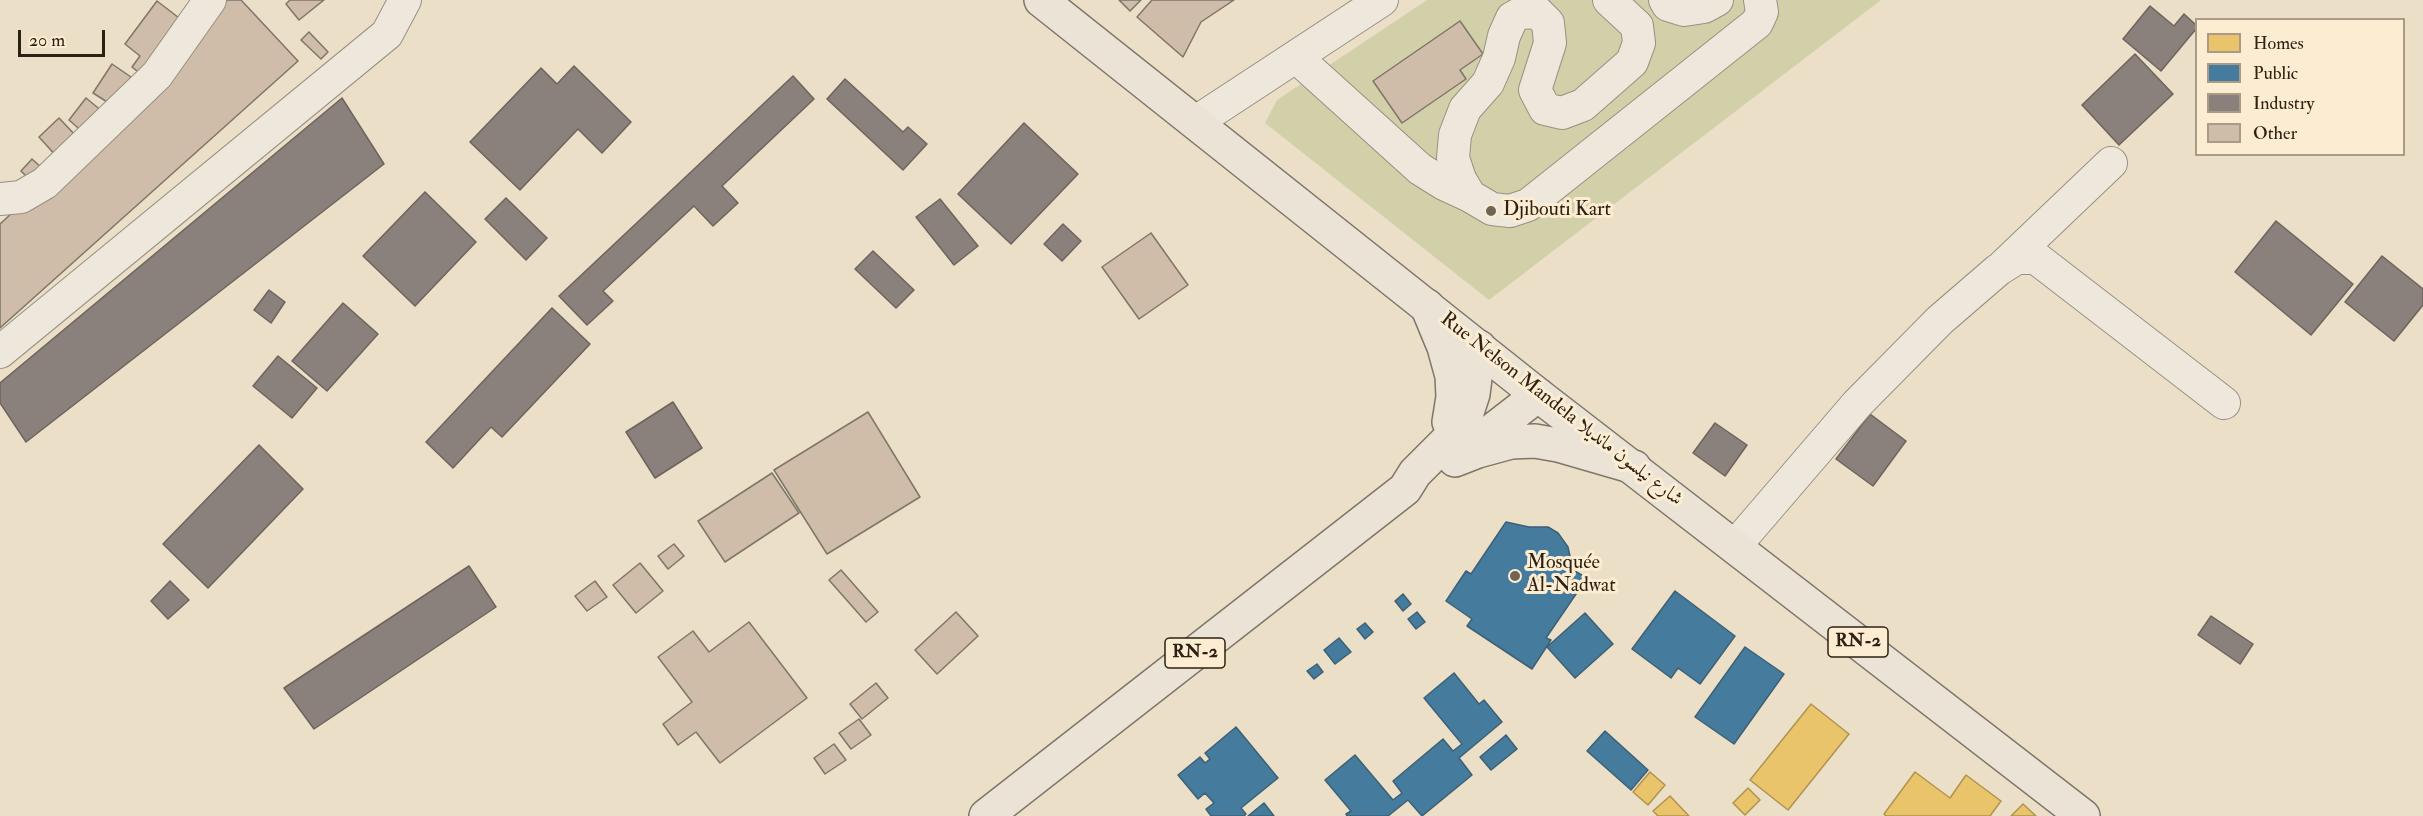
<!DOCTYPE html>
<html>
<head>
<meta charset="utf-8">
<style>
	body { margin:0 }
	#map { position:relative; width:2423px; height:816px; overflow:hidden; background:#ebdfc8; font-family:"IM FELL Double Pica",serif }
	canvas { display:block }
	.legend { position:absolute; left:2195px; top:18px; width:210px; height:138px; box-sizing:border-box; background:#fcedd2; border:2px solid #a99b86; margin:0; padding:8px 10px; list-style:none; font-size:18px; color:#2d2113 }
	.legend li { display:flex; align-items:center; gap:12px; height:30px }
	.legend b { width:30px; border:2px solid #a99b86 }
	.scale { position:absolute; left:18px; top:30px; width:87px; height:27px; box-sizing:border-box; border:3px solid #2d2113; border-top:0; padding-left:8px; font-size:18px; line-height:21px; white-space:nowrap; color:#2d2113; -webkit-text-stroke:4px #fcedd2; paint-order:stroke }
</style>
</head>
<body>
<div id="map">
<canvas width="2423" height="816"></canvas>
<ul class="legend">
<li><b style="height:16px;background:#e9c46a"></b>Homes</li>
<li><b style="height:16px;background:#457b9d"></b>Public</li>
<li><b style="height:16px;background:#8a817c"></b>Industry</li>
<li><b style="height:16px;background:#cfbca9"></b>Other</li>
</ul>
<div class="scale">20 m</div>
</div>
<script>
const ctx = document.querySelector('canvas').getContext('2d');
ctx.lineJoin = 'round';
function paint(path, color) { ctx.fillStyle = color; ctx.fill(path, 'evenodd'); }
const toPath = rows => new Path2D(rows.map(r => 'M' + r).join(''));
function strokePath(path, color, width, dash) { ctx.strokeStyle = color; ctx.lineWidth = width; ctx.lineCap = dash ? 'butt' : 'round'; ctx.setLineDash(dash || []); ctx.stroke(path); }
function drawText(font, color, halo, rows, align = 'center') {
  ctx.font = font + ' "IM FELL Double Pica",Amiri,serif'; ctx.lineWidth = 6; ctx.setLineDash([]); ctx.textBaseline = 'middle'; ctx.strokeStyle = halo; ctx.fillStyle = color; for (const [text, x, y, turn = 0] of rows) {
    ctx.save(); ctx.translate(x, y); ctx.rotate((+turn || 0) * Math.PI / 180); ctx.textAlign = isNaN(turn) ? turn : align; if (halo) ctx.strokeText(text, 0, 0); ctx.fillText(text, 0, 0); ctx.restore();
  }
}
const green = toPath([
	[1427,0,1881,0,1489,300,1265,123,1277,100]
]);
const homes = toPath([
	[1811,704,1849,734,1788,810,1750,780,1811,704],
	[1650,772,1665,785,1648,805,1633,792,1650,772],
	[1915,772,1950,798,1966,775,2001,801,1990,816,1886,816,1884,814,1915,772],
	[1748,788,1760,800,1745,815,1733,803,1748,788],
	[1670,796,1689,816,1658,816,1653,811,1670,796],
	[2023,804,2036,816,2011,816,2023,804]
]);
const public = toPath([
	[1506,522,1529,527,1548,527,1558,533,1568,547,1573,570,1587,578,1546,638,1551,640,1532,669,1467,626,1472,619,1446,601,1466,571,1471,574,1506,522],
	[1675,591,1735,636,1700,684,1678,668,1671,678,1632,649,1675,591],
	[1403,594,1411,604,1403,611,1395,601,1403,594],
	[1417,612,1425,622,1416,629,1408,619,1417,612],
	[1585,613,1613,644,1575,678,1547,647,1585,613],
	[1365,623,1373,632,1365,639,1357,629,1365,623],
	[1339,638,1351,652,1335,664,1324,650,1339,638],
	[1745,647,1784,674,1734,744,1695,717,1745,647],
	[1317,664,1323,672,1314,679,1307,671,1317,664],
	[1454,673,1479,704,1484,700,1502,722,1459,758,1472,775,1422,816,1408,800,1388,816,1347,816,1346,814,1351,811,1325,780,1355,755,1393,800,1402,793,1393,781,1443,739,1453,751,1462,744,1424,698,1454,673],
	[1236,727,1278,778,1241,808,1246,814,1244,816,1211,816,1206,809,1214,803,1205,793,1198,799,1178,775,1200,757,1205,763,1210,759,1205,753,1236,727],
	[1605,731,1648,770,1631,790,1587,751,1605,731],
	[1506,735,1517,749,1491,770,1480,757,1506,735],
	[1264,803,1274,816,1248,816,1264,803]
]);
const industry = toPath([
	[2150,6,2174,26,2184,14,2196,25,2196,29,2161,71,2123,39,2150,6],
	[2135,54,2173,94,2119,145,2082,105,2135,54],
	[574,66,631,122,602,153,578,129,520,190,470,142,541,68,557,84,574,66],
	[793,76,814,99,722,186,738,203,713,226,694,206,603,291,613,301,587,325,559,296,793,76],
	[845,79,903,132,908,127,927,144,903,170,827,99,845,79],
	[342,98,384,164,26,442,0,403,0,383,342,98],
	[1024,123,1078,174,1011,244,958,194,1024,123],
	[425,192,476,242,415,306,363,256,425,192],
	[506,198,547,238,526,260,485,219,506,198],
	[940,199,978,246,954,265,916,217,940,199],
	[2276,221,2353,284,2311,335,2235,272,2276,221],
	[1063,224,1081,241,1062,261,1044,244,1063,224],
	[873,251,914,290,896,308,855,269,873,251],
	[2382,256,2423,289,2423,305,2394,341,2345,302,2382,256],
	[269,290,285,302,271,323,254,310,269,290],
	[343,303,378,334,327,391,292,361,343,303],
	[552,308,590,344,502,437,491,427,453,468,426,442,552,308],
	[278,356,317,388,292,418,253,386,278,356],
	[673,402,702,448,655,478,626,432,673,402],
	[1870,414,1906,441,1873,486,1836,459,1870,414],
	[1715,423,1747,445,1725,476,1693,453,1715,423],
	[259,445,303,489,208,588,163,544,259,445],
	[469,566,496,607,314,729,284,688,469,566],
	[170,581,189,600,168,619,151,601,170,581],
	[2211,616,2253,644,2240,664,2198,635,2211,616]
]);
const building = toPath([
	[225,0,241,0,298,61,0,328,0,224,148,89,225,0],
	[290,0,324,0,299,20,286,4,290,0],
	[1119,0,1141,0,1130,11,1119,0],
	[1152,0,1234,0,1201,22,1183,57,1137,17,1152,0],
	[157,1,183,21,143,76,132,67,140,56,125,44,157,1],
	[1460,21,1483,54,1460,70,1466,79,1402,123,1373,81,1460,21],
	[309,32,328,52,321,59,301,40,309,32],
	[112,64,131,77,112,105,93,93,112,64],
	[86,98,103,112,85,134,69,120,86,98],
	[59,118,78,138,58,158,39,137,59,118],
	[32,159,43,169,31,181,21,171,32,159],
	[1151,233,1188,285,1139,319,1102,267,1151,233],
	[868,412,920,497,827,554,774,470,868,412],
	[772,473,799,513,725,562,698,521,772,473],
	[674,544,684,556,668,569,658,556,674,544],
	[640,563,663,591,636,613,613,585,640,563],
	[841,570,878,612,866,622,829,580,841,570],
	[595,581,607,597,587,611,575,596,595,581],
	[956,612,978,636,937,674,915,650,956,612],
	[749,622,807,698,720,763,696,732,678,745,663,724,692,702,658,657,693,631,709,652,749,622],
	[876,683,888,698,862,719,850,704,876,683],
	[859,719,871,735,851,749,839,733,859,719],
	[834,744,846,760,825,774,814,758,834,744]
]);
const minor = toPath([
	[1609,0,1637,26,1639,43,1632,62,1583,105,1562,113,1545,109,1535,90,1550,43,1548,23,1537,12,1521,13,1512,18,1504,36,1499,58,1488,83,1465,109,1455,135,1453,158,1460,179,1470,196,1492,209,1510,211,1528,205,1757,23,1762,12,1760,0],
	[1665,0,1668,5,1684,10,1704,7,1717,0],
	[1296,57,1420,169,1444,184,1470,196],
	[1196,122,1382,0],
	[0,199,21,197,45,183,157,75,210,0],
	[2003,266,2111,163],
	[0,352,387,34,405,0],
	[1735,546,1857,404,1940,320,1998,270,2017,258,2036,258,2224,403]
]);
const major = toPath([
	[1041,0,1538,395,2083,816]
]);
const highway = toPath([
	[1427,306,1444,347,1452,376,1453,397,1449,422],
	[1471,447,1538,395],
	[1455,460,1478,451,1511,442,1535,441,1558,445,1634,467],
	[986,816,1405,489,1415,473,1463,425,1473,394,1479,347]
]);
const markers = [
	[1491,211,6,"#706452"],
	[1515,576,6,"#706452"]
];
const shields = [
	[1858,642,60],
	[1195,653,60]
];
const shieldNames = [
	["RN-2",1858,642],
	["RN-2",1195,653]
];
const poiNames = [
	["Djibouti Kart",1503,211],
	["Mosquée",1527,564],
	["Al-Nadwat",1527,587]
];
const streetNames = [
	["Rue Nelson Mandela شارع نيلسون مانديلا",1561,410,38]
];
paint(green, '#d2d0a9');
paint(homes, '#e9c46a');
strokePath(homes, '#b19350', 1.5);
paint(public, '#457b9d');
strokePath(public, '#3e6074', 1.5);
paint(industry, '#8a817c');
strokePath(industry, '#6e645c', 1.5);
paint(building, '#cfbca9');
strokePath(building, '#7e7669', 1.5);
strokePath(minor, '#989082', 34);
strokePath(major, '#7e7669', 36);
strokePath(highway, '#7e7669', 36);
strokePath(minor, '#eee8dc', 32);
strokePath(major, '#eae3d6', 33);
strokePath(highway, '#eae3d6', 33);
for (const [x, y, r, color] of markers) { const dot = new Path2D(); dot.arc(x, y, r, 0, 2 * Math.PI); ctx.fillStyle = color; ctx.fill(dot); strokePath(dot, '#fcedd2', 2); }
for (const [x, y, w] of shields) { const box = new Path2D(); box.roundRect(x - w / 2, y - 15, w, 30, 4.5); ctx.fillStyle = '#fcedd2'; ctx.fill(box); strokePath(box, '#2d2113', 1.5); }
drawText('bold 18px', '#2d2113', null, shieldNames);
drawText('20px', '#2d2113', '#fcedd2', poiNames, 'left');
drawText('20px', '#2d2113', '#fcedd2', streetNames);
</script>
</body>
</html>
